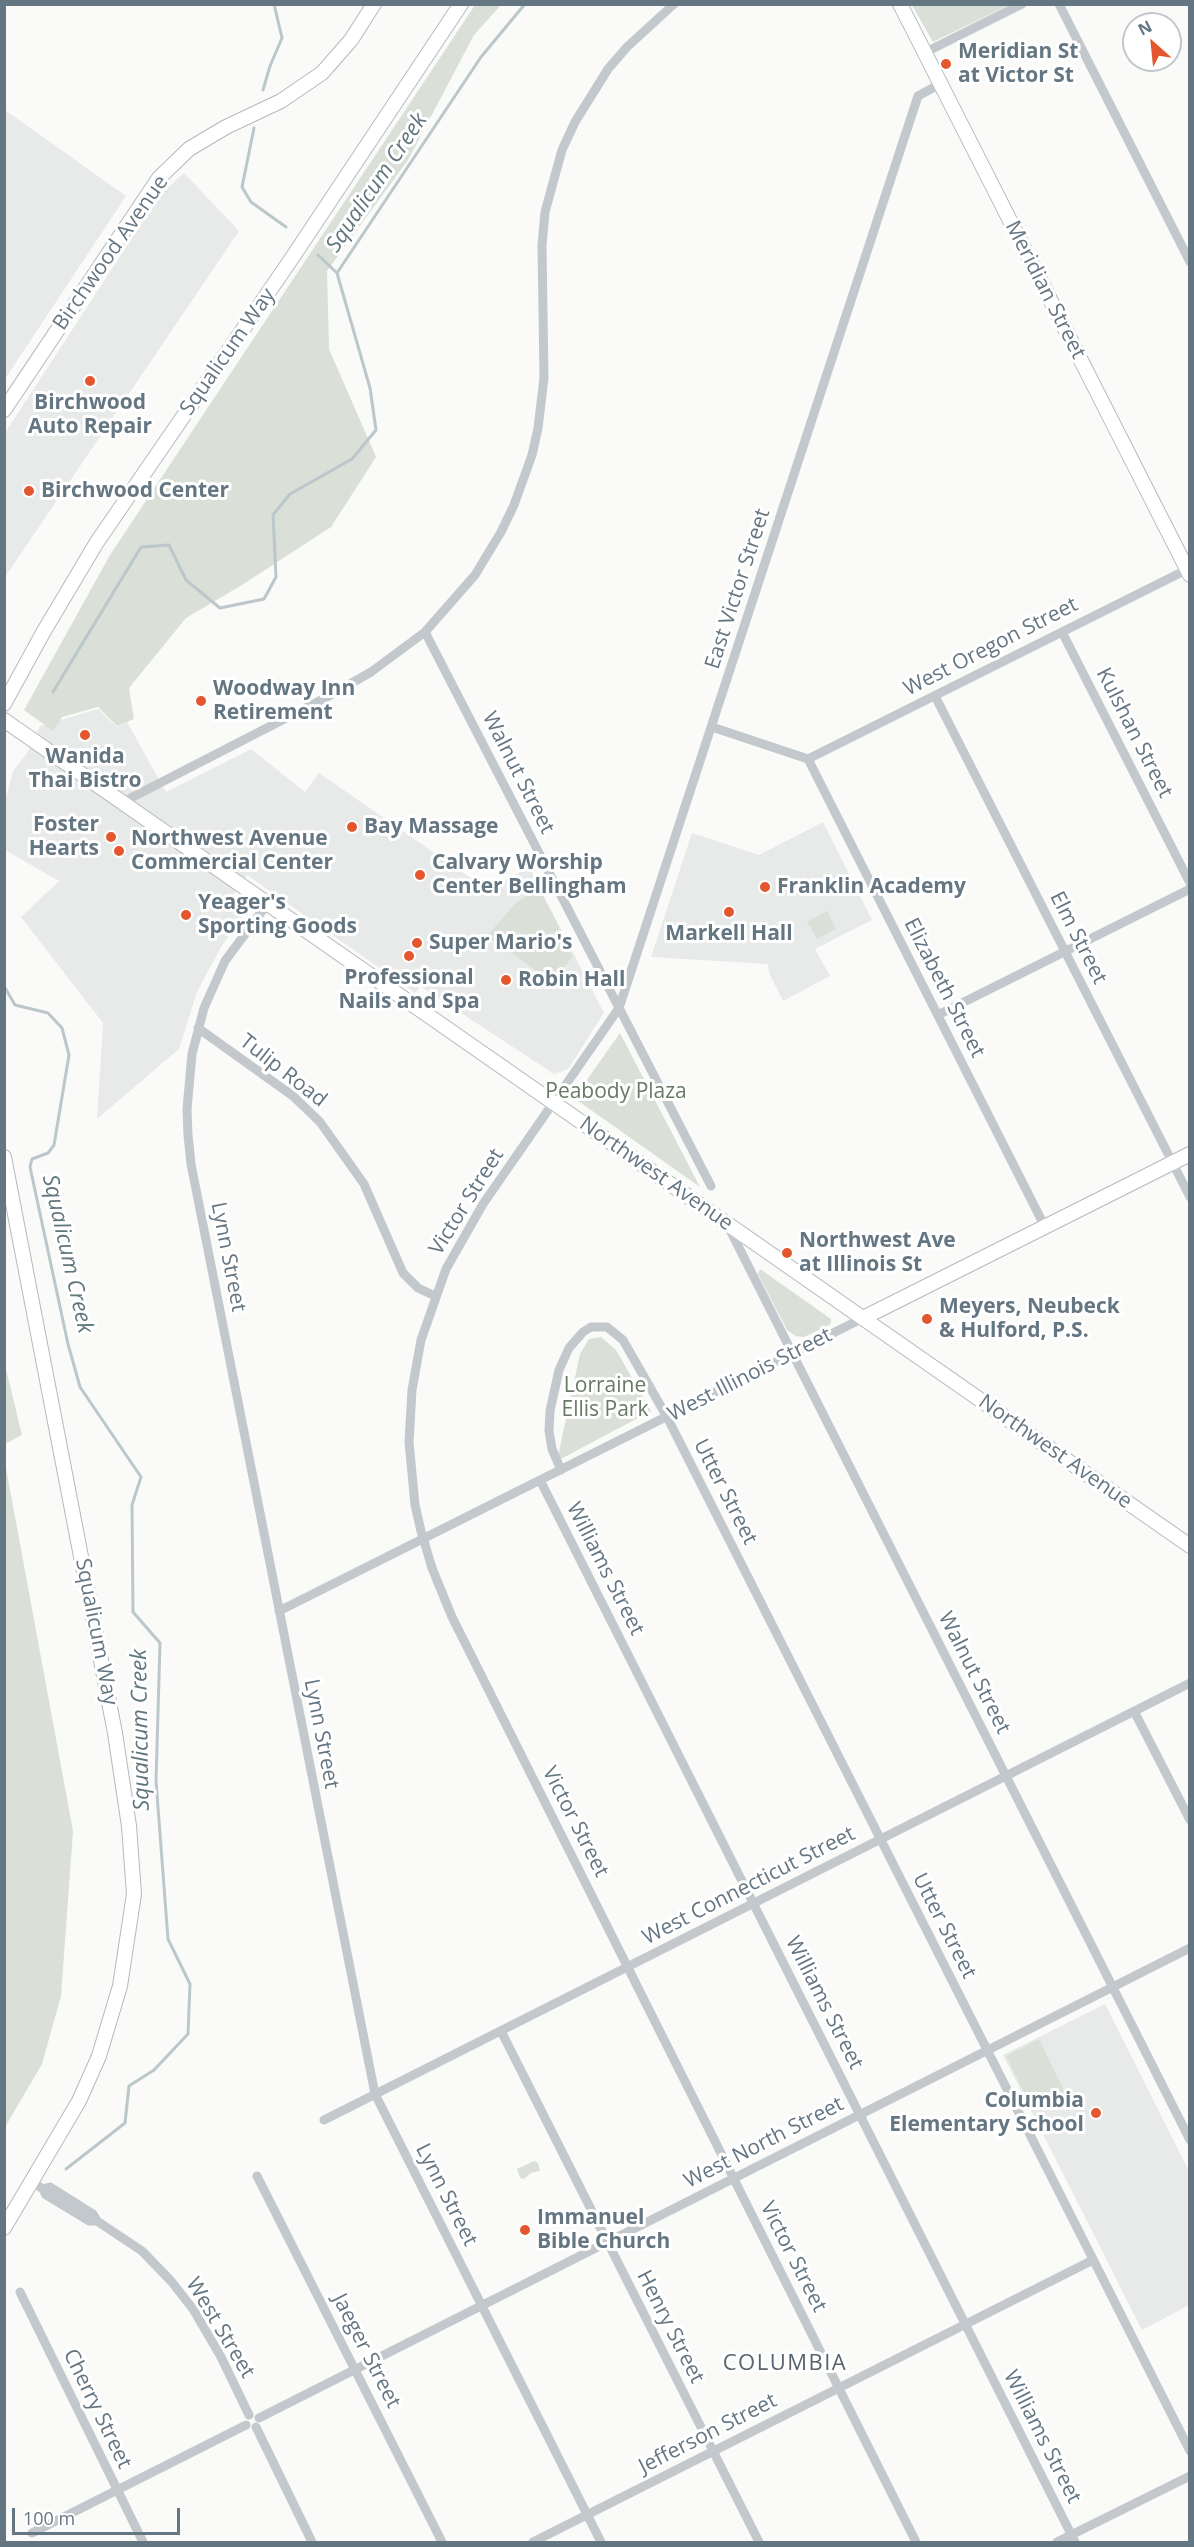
<!DOCTYPE html>
<html>
<head>
<meta charset="utf-8">
<style>
	body { margin:0 }
	#map { position:relative; width:1194px; height:2547px; overflow:hidden; background:#fafaf8; font-family:"Open Sans",sans-serif }
	canvas { display:block }
	.frame { position:absolute; inset:0; border:6px solid #657683; pointer-events:none }
	.north { position:absolute; left:1122px; top:12px; width:60px; height:60px; box-sizing:border-box; background:#fff; border:2px solid #c1c8cd; border-radius:50%; rotate:333deg; font-size:16px; font-weight:700; line-height:24px; text-align:center; color:#657683 }
	.north::after { content:''; display:block; margin:auto; width:21px; height:27px; background:#e4572e; clip-path:polygon(50% 0,100% 100%,50% 72%,0 100%) }
	.scale { position:absolute; left:12px; top:2508px; width:168px; height:27px; box-sizing:border-box; border:3px solid #657683; border-top:0; padding-left:8px; font-size:18px; line-height:21px; white-space:nowrap; color:#657683; -webkit-text-stroke:4px #fff; paint-order:stroke }
</style>
</head>
<body>
<div id="map">
<canvas width="1194" height="2547"></canvas>
<div class="frame"></div>
<div class="north">N</div>
<div class="scale">100 m</div>
</div>
<script>
const ctx = document.querySelector('canvas').getContext('2d');
ctx.lineJoin = 'round';
function paint(path, color) { ctx.fillStyle = color; ctx.fill(path, 'evenodd'); }
const toPath = rows => new Path2D(rows.map(r => 'M' + r).join(''));
function strokePath(path, color, width, dash) { ctx.strokeStyle = color; ctx.lineWidth = width; ctx.lineCap = dash ? 'butt' : 'round'; ctx.setLineDash(dash || []); ctx.stroke(path); }
function drawText(font, color, halo, rows, align = 'center') {
  ctx.font = font + ' "Open Sans",sans-serif'; ctx.lineWidth = 6; ctx.setLineDash([]); ctx.textBaseline = 'middle'; ctx.strokeStyle = halo; ctx.fillStyle = color; for (const [text, x, y, turn = 0] of rows) {
    ctx.save(); ctx.translate(x, y); ctx.rotate((+turn || 0) * Math.PI / 180); ctx.textAlign = isNaN(turn) ? turn : align; if (halo) ctx.strokeText(text, 0, 0); ctx.fillText(text, 0, 0); ctx.restore();
  }
}
const built = toPath([
	[5,110,126,196,5,379],
	[184,173,239,231,5,577,5,433,160,195],
	[98,709,117,727,127,722,166,792,251,749,305,792,319,773,488,890,529,867,604,1013,568,1069,554,1074,420,986,415,993,247,875,231,898,240,906,244,914,221,947,197,992,179,1049,97,1119,103,1023,21,917,59,881,5,850,5,802,13,771,27,753,40,726],
	[823,822,872,920,815,949,830,976,783,1001,769,973,768,964,651,957,692,833,759,855],
	[1105,2004,1189,2171,1189,2305,1142,2330,1003,2055]
]);
const green = toPath([
	[475,5,501,5,474,35,408,160,327,271,329,349,376,457,331,527,242,585,186,618,129,688,134,719,117,726,98,707,62,717,53,731,24,710,110,555],
	[912,5,1009,5,933,42],
	[538,887,559,927,556,941,573,955,554,983,487,936,515,904],
	[827,911,836,929,817,939,807,922],
	[620,1033,700,1187,574,1098],
	[760,1269,831,1319,831,1324,804,1337,796,1336,787,1330,758,1274],
	[601,1337,616,1350,651,1411,557,1461,580,1354,589,1339],
	[5,1365,22,1435,5,1444,4,1444],
	[4,1457,73,1831,61,1996,42,2064,5,2127],
	[1039,2039,1066,2095,1033,2111,1006,2056],
	[534,2161,538,2163,540,2171,531,2173,524,2179,520,2178,517,2169]
]);
const stream = toPath([
	[263,90,270,66,282,38,274,4],
	[254,128,242,187,251,202,286,227],
	[318,255,337,273],
	[53,692,141,547,169,545,186,580,220,608,264,599,276,577,273,515,290,494,352,459,376,430,370,388,337,273,481,57,525,4],
	[4,986,15,1005,48,1013,62,1028,69,1055,54,1145,48,1153,32,1159,30,1167,68,1344,80,1387,141,1477,132,1505,133,1612,160,1643,156,1781,168,1939,190,1984,188,2034,154,2070,129,2086,125,2123,66,2169]
]);
const street = toPath([
	[1059,4,1190,262],
	[924,53,1022,4],
	[425,632,711,1186],
	[1062,632,1190,883],
	[935,696,1190,1197],
	[712,727,808,759,1045,1227],
	[808,759,1190,568],
	[123,802,329,696,371,672,425,632,475,575,501,532,514,505,532,455,538,428,544,378,542,245,545,212,562,150,575,122,608,69,627,47,674,4],
	[268,903,225,961,204,1008,192,1054,187,1109,188,1135,191,1164,375,2094,601,2542],
	[938,1015,1190,889],
	[198,1028,293,1096,320,1122,364,1184,403,1273,418,1288,435,1296],
	[728,1226,1190,2140],
	[561,1470,552,1449,549,1431,550,1411,559,1370,569,1348,583,1332,591,1327,607,1327,623,1340,667,1417,1190,2451],
	[540,1480,1075,2542],
	[279,1611,863,1318],
	[1134,1711,1190,1820],
	[501,2031,759,2542],
	[324,2120,1190,1683],
	[257,2176,442,2542],
	[31,2181,43,2189,46,2195,89,2221,97,2221],
	[43,2189,50,2187,93,2214,97,2221,142,2251,171,2281,193,2309,221,2357,249,2415],
	[20,2292,143,2542],
	[259,2418,1190,1948],
	[256,2427,312,2542],
	[32,2533,246,2425],
	[533,2542,1093,2260],
	[916,2542,452,1617,432,1568,421,1531,415,1505,409,1442,412,1390,421,1340,446,1269,483,1204,619,1008,918,96,940,84],
	[1057,2542,1190,2476]
]);
const secondary = toPath([
	[900,4,1190,575],
	[4,410,159,178,189,149,226,127,281,101,322,73,351,40,374,4],
	[4,704,44,631,97,542,292,258,461,4],
	[4,720,1190,1546],
	[4,1157,115,1733,129,1826,134,1894,120,1986,99,2056,79,2101,4,2228],
	[863,1318,1190,1154]
]);
const markers = [
	[946,64,6,"#e4572e"],
	[90,381,6,"#e4572e"],
	[29,491,6,"#e4572e"],
	[201,701,6,"#e4572e"],
	[85,735,6,"#e4572e"],
	[352,827,6,"#e4572e"],
	[111,837,6,"#e4572e"],
	[119,851,6,"#e4572e"],
	[420,875,6,"#e4572e"],
	[765,887,6,"#e4572e"],
	[729,912,6,"#e4572e"],
	[186,915,6,"#e4572e"],
	[417,943,6,"#e4572e"],
	[409,956,6,"#e4572e"],
	[506,980,6,"#e4572e"],
	[787,1253,6,"#e4572e"],
	[927,1319,6,"#e4572e"],
	[1096,2113,6,"#e4572e"],
	[525,2230,6,"#e4572e"]
];
const poiNames = [
	["Meridian St",958,52],
	["at Victor St",958,76],
	["Birchwood",90,403,"center"],
	["Auto Repair",90,427,"center"],
	["Birchwood Center",41,491],
	["Woodway Inn",213,689],
	["Retirement",213,713],
	["Wanida",85,757,"center"],
	["Thai Bistro",85,781,"center"],
	["Foster",99,825,"right"],
	["Hearts",99,849,"right"],
	["Bay Massage",364,827],
	["Northwest Avenue",131,839],
	["Commercial Center",131,863],
	["Calvary Worship",432,863],
	["Center Bellingham",432,887],
	["Franklin Academy",777,887],
	["Yeager's",198,903],
	["Sporting Goods",198,927],
	["Markell Hall",729,934,"center"],
	["Super Mario's",429,943],
	["Professional",409,978,"center"],
	["Nails and Spa",409,1002,"center"],
	["Robin Hall",518,980],
	["Northwest Ave",799,1241],
	["at Illinois St",799,1265],
	["Meyers, Neubeck",939,1307],
	["& Hulford, P.S.",939,1331],
	["Columbia",1084,2101,"right"],
	["Elementary School",1084,2125,"right"],
	["Immanuel",537,2218],
	["Bible Church",537,2242]
];
const streetNames = [
	["Birchwood Avenue",111,253,-55],
	["Meridian Street",1045,290,63],
	["Squalicum Way",228,352,-55],
	["East Victor Street",738,589,-72],
	["West Oregon Street",991,647,-27],
	["Kulshan Street",1134,733,63],
	["Walnut Street",518,773,63],
	["Elm Street",1078,938,63],
	["Elizabeth Street",944,988,63],
	["Tulip Road",283,1071,38],
	["Northwest Avenue",656,1174,35],
	["Victor Street",467,1202,-58],
	["Lynn Street",228,1257,79],
	["West Illinois Street",750,1375,-27],
	["Northwest Avenue",1055,1452,35],
	["Utter Street",725,1492,63],
	["Williams Street",605,1569,63],
	["Squalicum Way",96,1632,79],
	["Walnut Street",974,1673,63],
	["Lynn Street",321,1734,79],
	["Victor Street",575,1822,63],
	["West Connecticut Street",749,1886,-27],
	["Utter Street",944,1926,63],
	["Williams Street",824,2003,63],
	["West North Street",764,2143,-27],
	["Lynn Street",446,2195,63],
	["Victor Street",793,2257,63],
	["Henry Street",670,2327,63],
	["West Street",220,2328,59],
	["Jaeger Street",366,2351,63],
	["Cherry Street",97,2409,64],
	["Jefferson Street",708,2434,-27],
	["Williams Street",1042,2437,63]
];
const parkNames = [
	["Peabody Plaza",616,1092],
	["Lorraine",605,1386],
	["Ellis Park",605,1410]
];
const waterNames = [
	["Squalicum Creek",377,183,-56],
	["Squalicum Creek",67,1254,77],
	["Squalicum Creek",141,1730,-91]
];
const neighbourhoodNames = [
	["COLUMBIA",785,2364]
];
paint(built, '#e8e9e9');
paint(green, '#dadfd7');
strokePath(stream, '#bbc7cb', 3);
strokePath(secondary, '#b3babf', 16);
strokePath(street, '#c3c8cc', 9);
strokePath(secondary, '#fff', 14);
for (const [x, y, r, color] of markers) { const dot = new Path2D(); dot.arc(x, y, r, 0, 2 * Math.PI); ctx.fillStyle = color; ctx.fill(dot); strokePath(dot, '#fff', 2); }
drawText('bold 21px', '#657683', '#fff', poiNames, 'left');
drawText('21px', '#657683', '#fff', streetNames);
drawText('21px', '#687a64', '#fff', parkNames);
drawText('italic 22px', '#60757c', '#fff', waterNames);
ctx.letterSpacing = '1.5px';
drawText('22px', '#57646e', '#fff', neighbourhoodNames);
ctx.letterSpacing = '0px';
</script>
</body>
</html>
